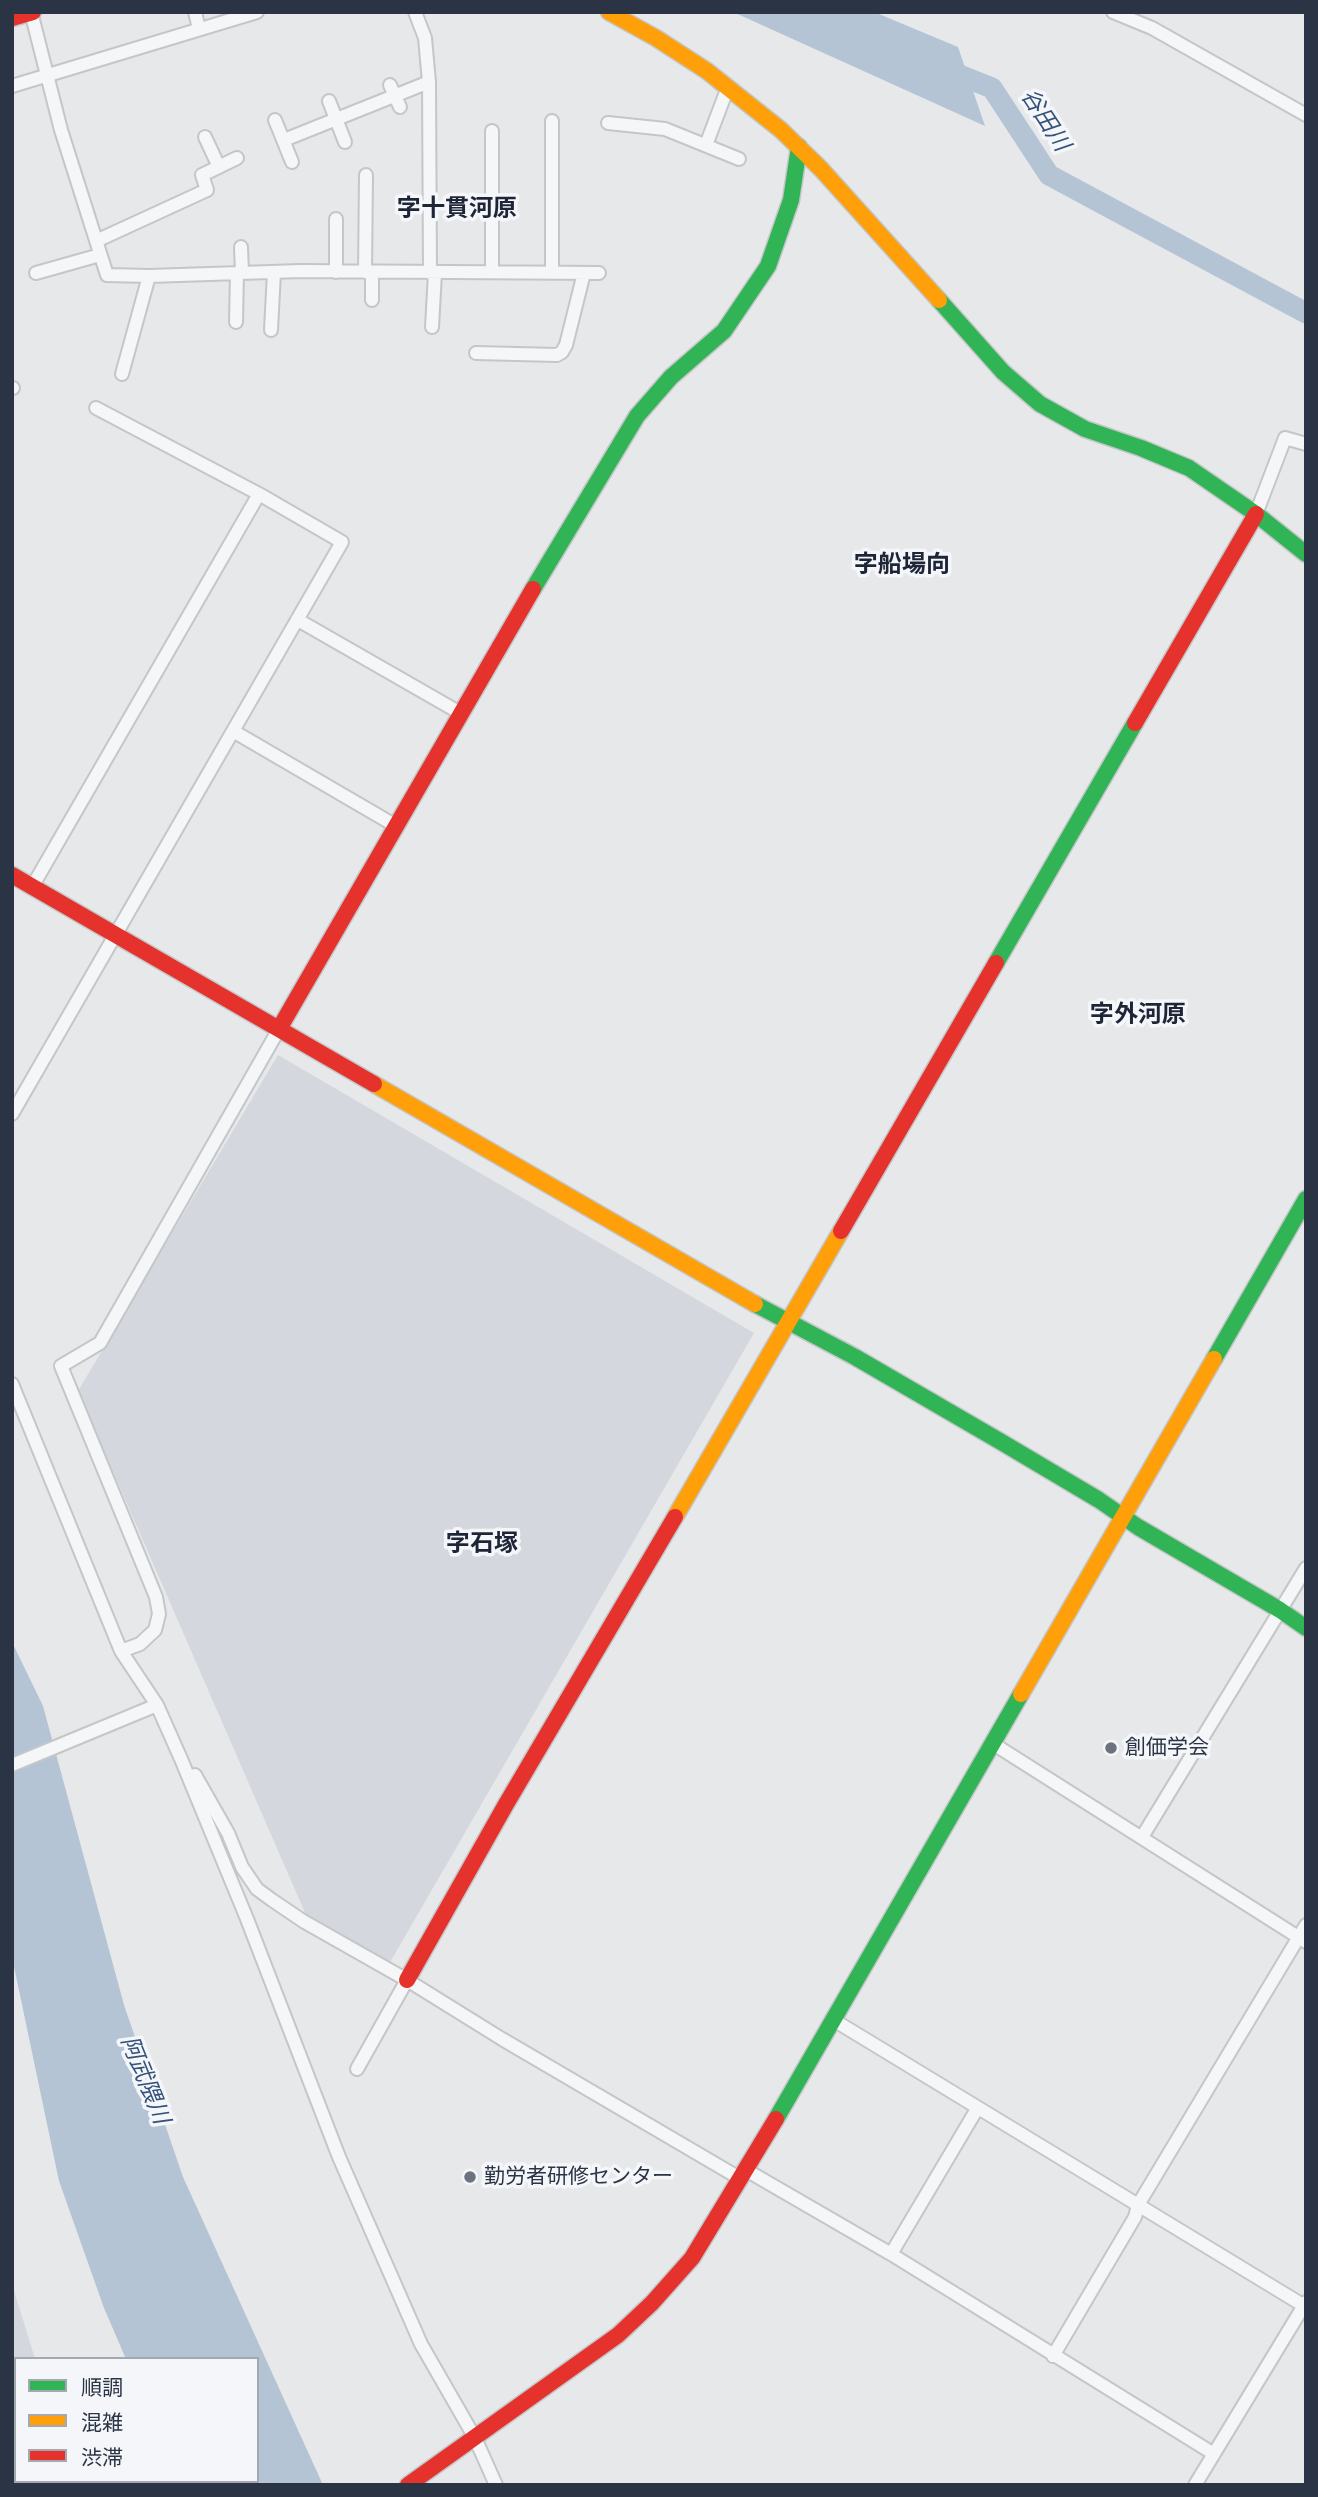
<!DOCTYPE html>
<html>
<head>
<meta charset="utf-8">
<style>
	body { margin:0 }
	#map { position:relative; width:1318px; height:2497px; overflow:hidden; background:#e6e8ea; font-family:"Alegreya Sans","Noto Sans JP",sans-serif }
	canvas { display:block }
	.frame { position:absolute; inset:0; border:14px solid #2b3445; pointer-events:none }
	.legend { position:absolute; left:14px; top:2357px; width:245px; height:126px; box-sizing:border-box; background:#f4f6f9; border:2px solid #a4a8b1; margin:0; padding:9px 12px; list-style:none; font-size:21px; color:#2b3445 }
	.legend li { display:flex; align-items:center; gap:14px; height:35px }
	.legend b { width:35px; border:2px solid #a4a8b1 }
</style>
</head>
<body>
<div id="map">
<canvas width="1318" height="2497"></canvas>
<div class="frame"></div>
<ul class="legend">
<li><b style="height:9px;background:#30b455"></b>順調</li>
<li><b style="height:9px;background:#ff9f0a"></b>混雑</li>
<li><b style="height:9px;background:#e5322d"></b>渋滞</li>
</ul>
</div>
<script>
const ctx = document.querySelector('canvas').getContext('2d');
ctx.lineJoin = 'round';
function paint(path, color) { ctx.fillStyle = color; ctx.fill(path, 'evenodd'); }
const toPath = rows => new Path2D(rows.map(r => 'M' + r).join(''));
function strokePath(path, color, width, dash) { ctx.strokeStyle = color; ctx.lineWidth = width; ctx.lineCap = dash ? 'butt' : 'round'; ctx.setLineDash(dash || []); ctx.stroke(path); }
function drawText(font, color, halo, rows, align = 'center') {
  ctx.font = font + ' "Alegreya Sans","Noto Sans JP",sans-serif'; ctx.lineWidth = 7; ctx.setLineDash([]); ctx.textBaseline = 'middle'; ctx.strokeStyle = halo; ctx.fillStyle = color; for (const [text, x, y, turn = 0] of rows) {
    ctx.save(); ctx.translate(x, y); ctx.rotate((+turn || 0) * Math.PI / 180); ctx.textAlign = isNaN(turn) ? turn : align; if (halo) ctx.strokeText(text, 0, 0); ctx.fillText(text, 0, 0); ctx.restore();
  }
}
const built = toPath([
	[278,1055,754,1333,389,1964,306,1915,78,1391],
	[12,2284,35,2359,16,2359,16,2412,12,2418]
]);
const water = toPath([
	[733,12,874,12,958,47,985,126],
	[12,1642,43,1706,124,2005,183,2177,323,2485,180,2485,179,2481,257,2481,257,2359,126,2359,104,2308,59,2181,12,1957]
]);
const river = toPath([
	[942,68,992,88,1049,175,1306,313]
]);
const street = toPath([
	[31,12,61,130,107,275,149,276,301,271,599,273],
	[195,12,199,29],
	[415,12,425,38,429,82,430,273],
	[1113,12,1152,28,1306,115],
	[390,85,400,107],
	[12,86,257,12],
	[329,101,345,142],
	[275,120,292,162],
	[552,121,552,273],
	[608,123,665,129,739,159],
	[205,137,219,167],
	[284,140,429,82],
	[706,145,728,87],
	[96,241,207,190,202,175,237,158],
	[241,247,242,273],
	[336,272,336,219],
	[365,272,366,175],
	[492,272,492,131],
	[36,273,100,255],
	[372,300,372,272],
	[236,322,237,273],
	[432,327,435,273],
	[271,330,274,272],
	[476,353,557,355,562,352,566,345,584,273],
	[122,374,149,276],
	[12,388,13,388],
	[1256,514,1285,438,1306,444],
	[298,620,462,714],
	[233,731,396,826],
	[32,887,259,494],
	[12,1114,342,542,259,494,96,408],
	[12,1384,121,1651,157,1705,181,1759,247,1919,339,2157,421,2344,475,2438,496,2485],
	[121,1651,140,1644,155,1630,159,1614,156,1597,61,1366,100,1343,279,1029],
	[992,1743,1306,1942],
	[12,1765,157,1705],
	[195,1775,228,1833,242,1867,257,1889,272,1900,303,1921,407,1980,502,2039,741,2179],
	[1142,1837,1306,1568],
	[832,2019,1306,2307],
	[357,2069,407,1980],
	[746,2170,891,2254,1214,2454],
	[891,2254,977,2109],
	[1053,2356,1135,2217,1138,2205,1306,1925],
	[12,2434,16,2427],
	[1195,2485,1306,2302]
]);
const fast = toPath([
	[939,300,1003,372,1040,404,1085,429,1141,448,1189,468,1256,514,1306,554],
	[533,589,637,416,671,377,724,331,768,266,791,200,799,147],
	[996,963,1135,723],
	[755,1304,855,1357,1003,1443,1099,1500,1138,1527,1280,1610,1306,1628],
	[1214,1359,1306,1199],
	[776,2119,1021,1694]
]);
const slow = toPath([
	[609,12,656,38,707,71,781,130,821,169,939,300],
	[374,1084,755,1304],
	[675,1517,841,1231],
	[1021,1694,1214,1359]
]);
const jam = toPath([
	[12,18,33,12],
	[1135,723,1256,514],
	[12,875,374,1084],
	[279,1029,533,589],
	[841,1231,996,963],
	[407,1980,505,1806,675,1517],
	[408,2485,618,2335,652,2303,692,2258,776,2119]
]);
const markers = [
	[1111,1748,7,"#6c737f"],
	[470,2177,7,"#6c737f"]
];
const poiNames = [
	["創価学会",1125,1748],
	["勤労者研修センター",484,2177]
];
const waterNames = [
	["谷田川",1045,120,57],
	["阿武隈川",145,2080,68]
];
const quarterNames = [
	["字十貫河原",457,209],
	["字船場向",902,565],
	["字外河原",1138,1015],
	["字石塚",482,1544]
];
paint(built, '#d4d7dd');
paint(water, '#b4c4d5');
strokePath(river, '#b4c4d5', 21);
strokePath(street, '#c4c6c8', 16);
strokePath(fast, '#c4c6c8', 19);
strokePath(slow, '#c4c6c8', 19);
strokePath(jam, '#c4c6c8', 19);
strokePath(street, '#f5f6f7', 12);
strokePath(fast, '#30b455', 16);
strokePath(slow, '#ff9f0a', 16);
strokePath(jam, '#e5322d', 16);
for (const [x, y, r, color] of markers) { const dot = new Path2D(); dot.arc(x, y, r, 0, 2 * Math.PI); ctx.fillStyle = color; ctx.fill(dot); strokePath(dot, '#f4f6f9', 2.5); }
drawText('21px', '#2b3445', '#f4f6f9', poiNames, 'left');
drawText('italic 23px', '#34527a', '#f4f6f9', waterNames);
drawText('bold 24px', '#1d2536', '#f4f6f9', quarterNames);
</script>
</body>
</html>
